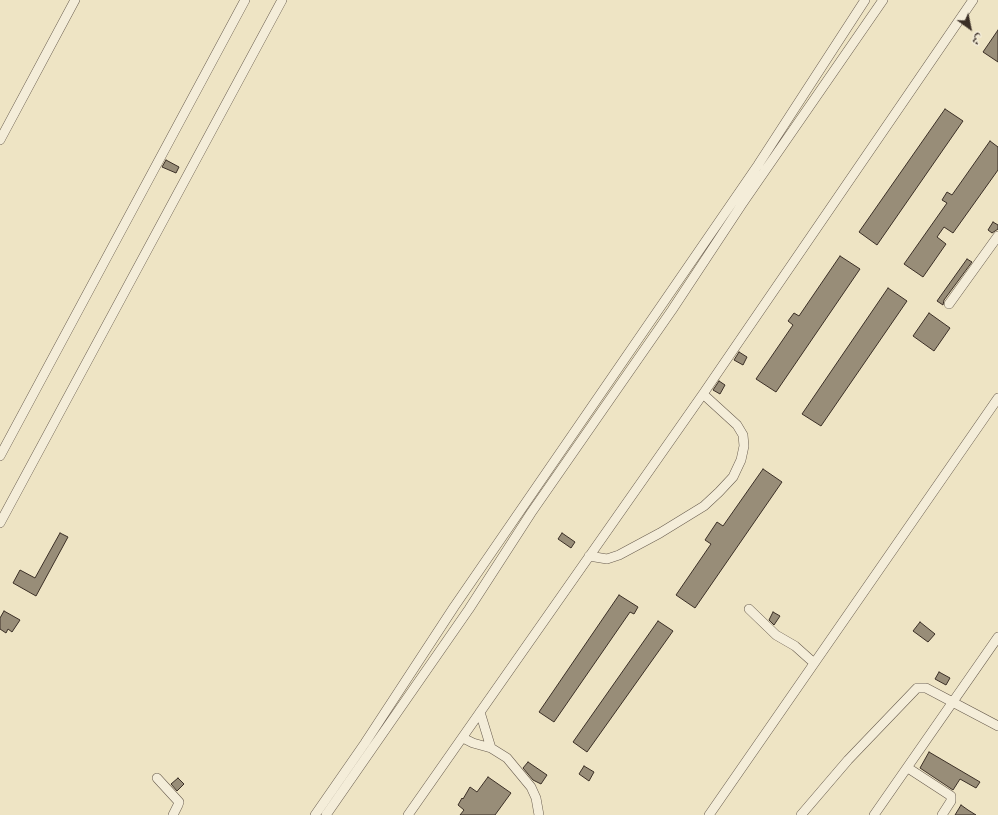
<!DOCTYPE html>
<html>
<head>
<meta charset="utf-8">
<style>
	body { margin:0 }
	#map { position:relative; width:998px; height:815px; overflow:hidden; background:#eee4c4; font-family:Vollkorn,Amiri,serif }
	canvas { display:block }
	.north { position:absolute; left:950px; top:8px; width:40px; height:40px; -webkit-text-stroke:3px #f4edd9; paint-order:stroke; rotate:147deg; font-size:11px; font-weight:700; line-height:16px; text-align:center; color:#3b2f26 }
	.north::after { content:''; display:block; margin:auto; width:14px; height:18px; background:#3b2f26; clip-path:polygon(50% 0,100% 100%,50% 72%,0 100%) }
</style>
</head>
<body>
<div id="map">
<canvas width="998" height="815"></canvas>
<div class="north">ش</div>
</div>
<script>
const ctx = document.querySelector('canvas').getContext('2d');
ctx.lineJoin = 'round';
function paint(path, color) { ctx.fillStyle = color; ctx.fill(path, 'evenodd'); }
const toPath = rows => new Path2D(rows.map(r => 'M' + r).join(''));
function strokePath(path, color, width, dash) { ctx.strokeStyle = color; ctx.lineWidth = width; ctx.lineCap = dash ? 'butt' : 'round'; ctx.setLineDash(dash || []); ctx.stroke(path); }
const building = toPath([
	[998,30,998,62,983,52,998,30],
	[945,109,963,121,877,245,859,232,945,109],
	[990,141,998,147,998,170,953,233,944,227,937,237,946,244,923,277,904,264,947,203,942,200,947,192,952,195,990,141],
	[166,160,179,167,176,173,162,167,166,160],
	[993,222,998,225,998,229,992,233,988,230,993,222],
	[840,256,860,269,776,392,756,379,793,325,788,321,794,313,799,316,840,256],
	[967,259,972,262,944,300,943,305,937,301,967,259],
	[888,288,907,301,821,426,802,414,888,288],
	[929,313,950,328,934,351,913,336,929,313],
	[739,352,747,357,743,365,734,360,739,352],
	[719,381,725,385,720,394,713,390,719,381],
	[763,469,782,482,695,608,676,595,711,544,705,540,717,522,723,526,763,469],
	[60,533,68,537,36,596,13,583,20,570,35,578,60,533],
	[562,533,575,542,571,548,558,539,562,533],
	[619,595,638,607,634,614,630,612,554,722,539,712,619,595],
	[4,611,20,620,12,632,8,629,6,633,0,629,0,618,4,611],
	[773,612,780,616,774,625,769,620,773,612],
	[658,621,673,631,587,752,573,742,658,621],
	[920,622,935,634,928,642,913,631,920,622],
	[939,672,950,678,946,685,935,679,939,672],
	[929,752,980,782,976,788,960,779,953,790,920,768,929,752],
	[528,762,547,775,541,784,533,780,523,768,528,762],
	[584,766,594,772,589,781,579,774,584,766],
	[488,777,511,793,495,815,460,815,464,810,458,805,462,798,463,799,470,787,477,792,488,777],
	[178,778,184,784,177,791,171,784,178,778],
	[961,805,968,810,976,815,955,815,961,805]
]);
const street = toPath([
	[0,140,75,0],
	[949,304,998,236],
	[0,456,245,0],
	[0,523,282,0],
	[589,556,607,559,619,555,660,533,704,506,719,492,733,477,741,460,744,446,743,435,737,425,703,394],
	[749,609,776,635,795,646,814,663],
	[480,712,491,748],
	[463,738,473,743,491,748,507,758,531,787,536,798,539,815],
	[908,768,951,796,951,801,942,815],
	[157,778,179,802,178,805,173,815],
	[315,815,365,743,454,607,758,165,865,0],
	[326,815,469,609,531,513,672,310,742,204,883,0],
	[408,815,703,394,973,0],
	[709,815,998,398],
	[801,815,848,760,917,688,926,688,998,726],
	[874,815,998,637]
]);
paint(building, '#988d78');
strokePath(building, '#3b2f26', 1);
strokePath(street, '#685c4e', 10);
strokePath(street, '#f4edd9', 9);
</script>
</body>
</html>
